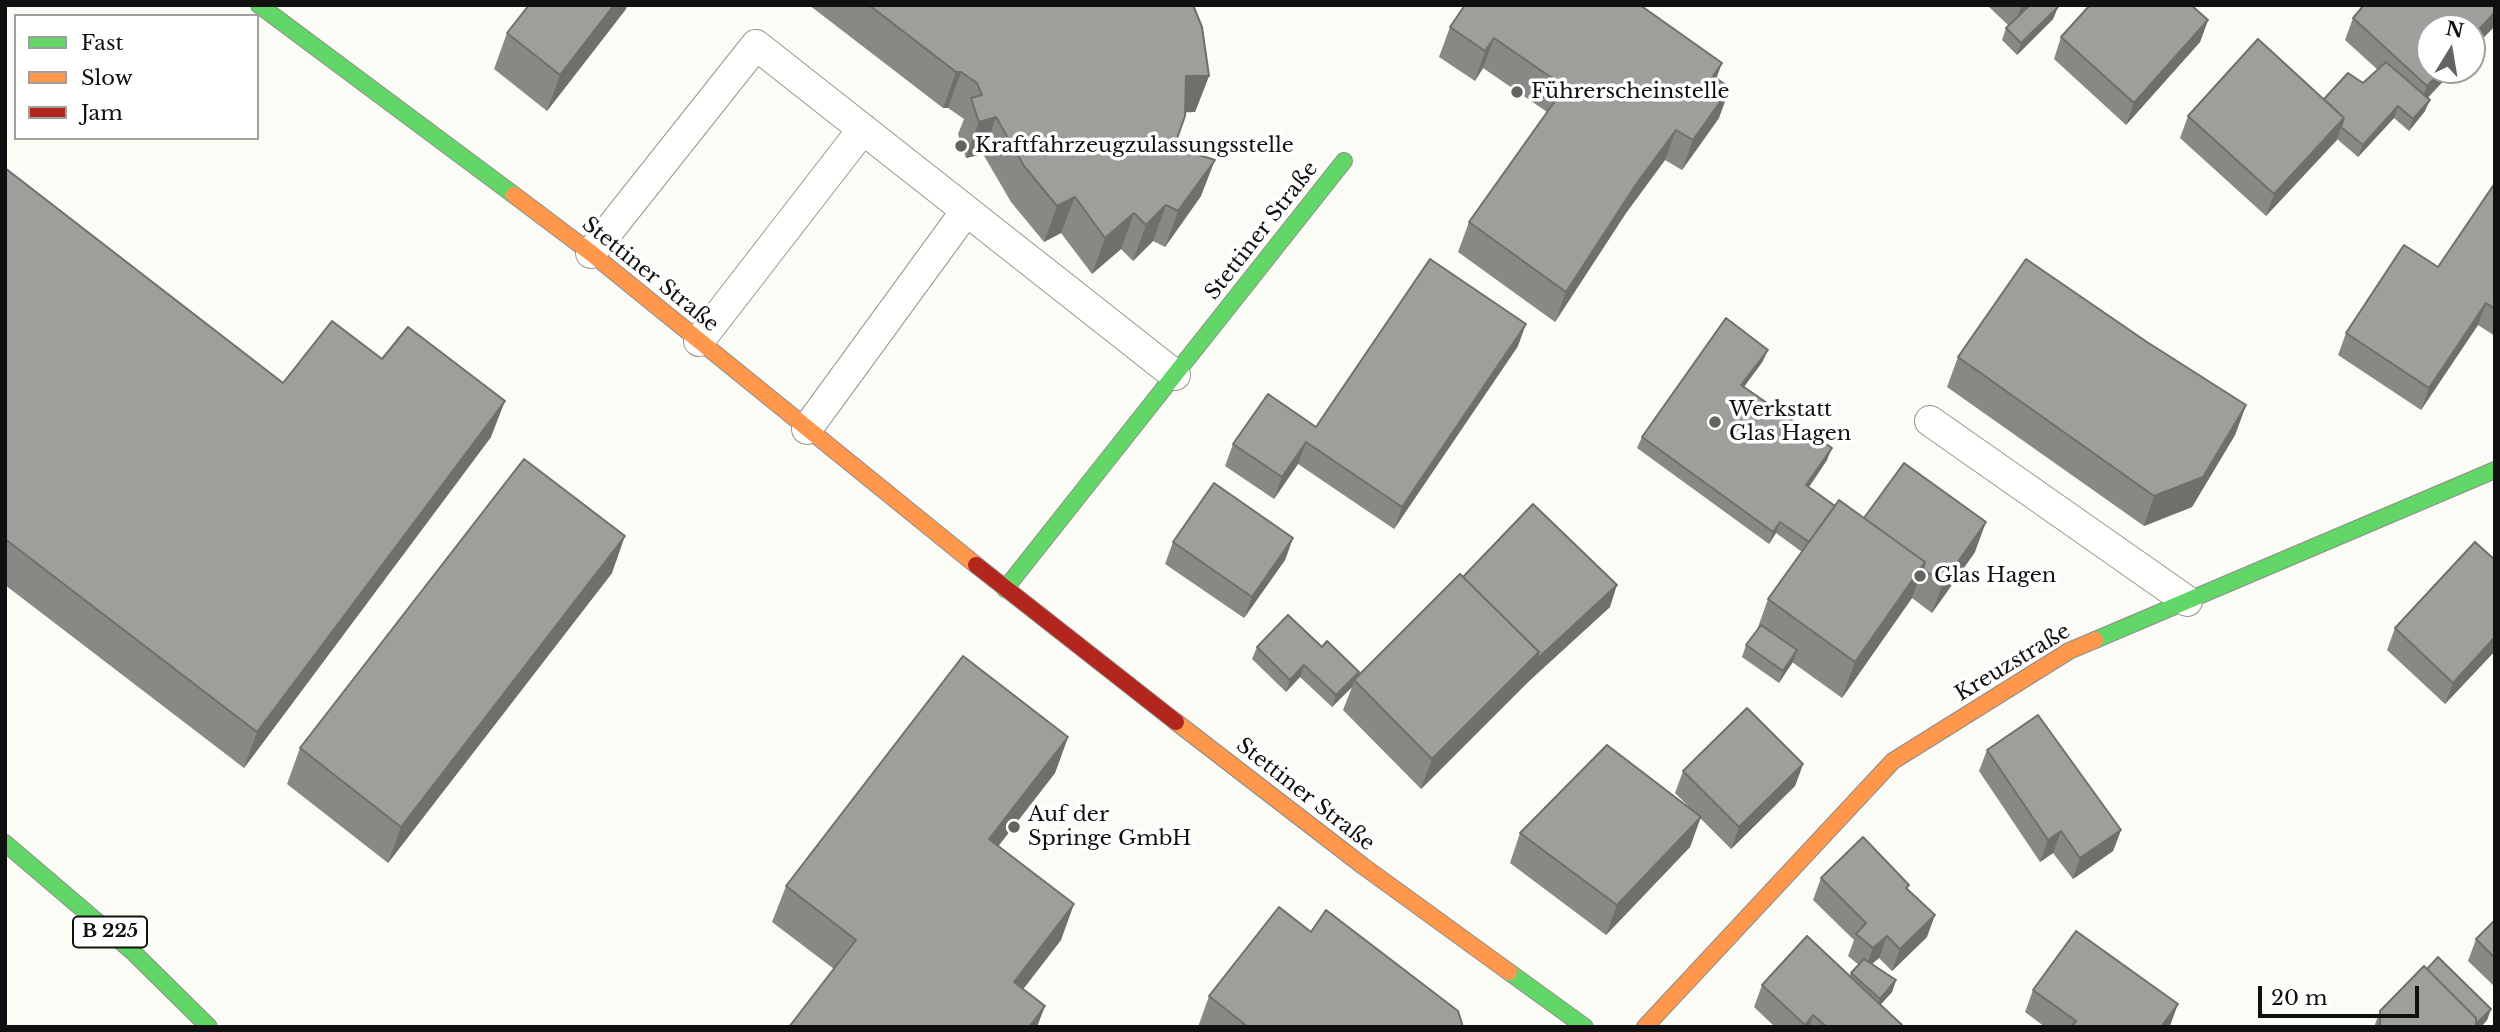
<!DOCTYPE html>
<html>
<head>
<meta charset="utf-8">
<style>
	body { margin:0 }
	#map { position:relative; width:2500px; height:1032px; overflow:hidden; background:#fcfcf6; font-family:"Libre Baskerville",serif }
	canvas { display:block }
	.frame { position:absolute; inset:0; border:7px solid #101010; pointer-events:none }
	.legend { position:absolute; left:14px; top:14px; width:245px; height:126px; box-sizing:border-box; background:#fff; border:2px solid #9f9f9f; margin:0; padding:9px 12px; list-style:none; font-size:21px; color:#101010 }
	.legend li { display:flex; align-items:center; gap:14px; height:35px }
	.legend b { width:35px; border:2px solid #9f9f9f }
	.north { position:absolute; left:2416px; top:14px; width:70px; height:70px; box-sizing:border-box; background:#fff; border:2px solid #9f9f9f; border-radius:50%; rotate:11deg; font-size:19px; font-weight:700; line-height:28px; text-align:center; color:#101010 }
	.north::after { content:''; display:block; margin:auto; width:24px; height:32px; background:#636360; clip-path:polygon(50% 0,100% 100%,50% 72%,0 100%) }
	.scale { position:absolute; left:2258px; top:986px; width:161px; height:32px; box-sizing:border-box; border:4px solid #101010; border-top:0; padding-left:9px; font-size:21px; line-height:24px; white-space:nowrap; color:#101010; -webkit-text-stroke:5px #fff; paint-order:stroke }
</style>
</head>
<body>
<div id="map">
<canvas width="2500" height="1032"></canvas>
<div class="frame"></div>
<ul class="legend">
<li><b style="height:9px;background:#63d668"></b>Fast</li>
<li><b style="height:9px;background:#ff974d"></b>Slow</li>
<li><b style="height:9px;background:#b3261e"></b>Jam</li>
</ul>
<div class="north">N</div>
<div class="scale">20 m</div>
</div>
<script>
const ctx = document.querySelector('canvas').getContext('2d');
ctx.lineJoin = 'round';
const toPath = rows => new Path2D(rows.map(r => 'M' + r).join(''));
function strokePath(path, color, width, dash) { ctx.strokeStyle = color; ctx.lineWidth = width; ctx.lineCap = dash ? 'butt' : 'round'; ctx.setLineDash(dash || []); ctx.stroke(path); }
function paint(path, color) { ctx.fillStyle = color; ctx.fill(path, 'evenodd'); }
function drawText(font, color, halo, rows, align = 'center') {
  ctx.font = font + ' "Libre Baskerville",serif'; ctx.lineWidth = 7; ctx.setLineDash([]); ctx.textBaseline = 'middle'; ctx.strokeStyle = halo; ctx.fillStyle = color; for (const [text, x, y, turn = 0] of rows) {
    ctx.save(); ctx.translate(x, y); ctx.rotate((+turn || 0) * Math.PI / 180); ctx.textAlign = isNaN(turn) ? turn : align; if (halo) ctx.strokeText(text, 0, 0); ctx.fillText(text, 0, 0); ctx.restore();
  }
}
const lane = toPath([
	[591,253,756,45,1175,375],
	[699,341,863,129],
	[1930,421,2187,601],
	[807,429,966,211]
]);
const fast = toPath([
	[259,5,514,195],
	[1005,589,1344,161],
	[2095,640,2495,470],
	[5,843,134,953,209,1027],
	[1509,972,1585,1027]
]);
const slow = toPath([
	[514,195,591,253,976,565],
	[1176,722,1363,866,1509,972],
	[1645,1027,1893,761,2069,651,2095,640]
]);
const jam = toPath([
	[976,565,1176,722]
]);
const wall = toPath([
	[809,5,1193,5,1209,76,1195,112,1185,112,1174,147,1201,196,1165,247,1153,241,1133,261,1121,249,1092,274,1061,233,1044,242,1011,202,983,154,966,158,958,134,964,119,948,108,943,108],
	[1987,5,2056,5,2058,7,2053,19,2017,55,2002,40,2006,28,2009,26],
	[2495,5,2428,98,2425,111,2409,131,2394,118,2358,157,2337,139,2266,216,2180,138,2188,116,2324,99,2363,83,2378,70,2345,40,2353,18],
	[626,9,547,111,494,69,507,33],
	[2208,20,2200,42,2126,125,2054,59,2061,37],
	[1450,27,1716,78,1719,118,1682,170,1665,160,1626,213,1555,322,1458,252,1469,222,1547,112,1483,68,1475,81,1439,57],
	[5,168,283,383,382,359,491,437,244,768,5,585],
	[2495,183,2495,336,2478,325,2421,410,2338,355,2346,333,2438,267],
	[2147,342,2246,405,2235,435,2192,507,2144,526,1947,387,1958,357],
	[1518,346,1394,529,1298,464,1274,499,1225,466,1233,444,1316,427],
	[1763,361,1744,387,1827,460,1809,487,1835,506,1864,518,1975,552,1932,613,1912,598,1842,698,1792,662,1779,683,1742,657,1746,645,1757,630,1768,599,1802,552,1776,533,1769,544,1637,448,1642,437],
	[1293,538,1285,560,1244,618,1165,564,1173,542],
	[612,573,388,863,287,784,300,748],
	[1463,577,1610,607,1528,682,1421,789,1343,710,1352,687,1332,707,1300,677,1286,692,1252,659,1257,647,1359,672,1357,677],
	[2395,628,2495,651,2445,704,2387,650],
	[1068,737,1055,773,998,846,1061,940,1023,989,834,969,772,922,786,886],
	[1987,750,2121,830,2113,851,2073,879,2053,853,2040,862,1979,771],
	[1803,764,1795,786,1731,849,1700,818,1690,847,1606,935,1510,863,1520,833,1694,812,1675,793,1683,771],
	[1821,878,1908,889,1927,937,1892,971,1879,958,1872,964,1896,980,1892,992,1880,1005,1902,1025,1902,1027,1775,1027,1754,1007,1762,985,1850,976,1851,973,1859,965,1848,956,1854,940,1813,900],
	[2495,920,2495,987,2468,961,2476,939],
	[1311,932,1463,1027,1198,1027,1209,996],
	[2427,969,2491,1009,2487,1020,2481,1027,2374,1027,2380,1011],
	[2033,990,2169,1027,2045,1027,2025,1012]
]);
const shadedWall = toPath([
	[614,5,627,5,626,9,547,111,560,75],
	[2023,5,2036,5,2013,29,2021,7],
	[2058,7,2053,19,2017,55,2021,43],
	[2495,12,2495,26,2472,50,2472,37],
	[2208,20,2200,42,2126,125,2134,103],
	[1494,38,1483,68,1475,81,1485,51],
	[1722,63,1711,93,1713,76],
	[2442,70,2454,70,2419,107,2427,86],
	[956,72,961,72,948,108,943,108],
	[1186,76,1209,76,1195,112,1173,113],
	[1730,88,1719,118,1682,170,1693,140],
	[2430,100,2425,111,2409,131,2413,119],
	[2398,106,2394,118,2358,157,2363,145],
	[996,117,983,154,966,158,979,122],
	[2344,118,2337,140,2266,216,2274,194],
	[1676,130,1665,160,1626,213,1555,322,1566,292,1637,183],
	[1215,160,1201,196,1165,247,1178,211],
	[1075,197,1061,233,1044,242,1057,206],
	[1166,205,1153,241,1133,261,1146,225],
	[1134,213,1121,249,1092,274,1105,238],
	[2486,303,2478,325,2421,410,2429,388],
	[1526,324,1518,346,1394,529,1402,507],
	[1768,350,1763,361,1737,396,1741,385],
	[505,401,491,437,244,768,257,732],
	[2246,405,2235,435,2192,507,2144,526,2154,496],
	[1306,442,1298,464,1274,499,1282,477],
	[1832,448,1827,460,1802,497,1806,485],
	[1780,522,1776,533,1769,544,1773,532],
	[1986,522,1975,552,1932,613,1943,583],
	[625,536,612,573,388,863,401,827],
	[1293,538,1285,560,1244,618,1252,597],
	[1925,562,1912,598,1842,698,1855,662],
	[1617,585,1610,607,1528,682,1421,789,1432,759,1539,652],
	[2495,637,2495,651,2445,704,2453,683],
	[1797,650,1793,662,1779,683,1783,671],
	[1304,665,1300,677,1286,692,1290,680],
	[1359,672,1355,681,1354,680,1352,687,1332,707,1336,695],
	[1068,737,1055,773,976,875,989,839],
	[1803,764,1795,786,1731,849,1739,827],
	[1701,817,1690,847,1606,935,1617,905],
	[2121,830,2113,851,2073,879,2080,858],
	[2061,831,2053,853,2040,862,2048,840],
	[1074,904,1061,940,1001,1018,1014,982],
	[1935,915,1927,937,1892,971,1900,949],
	[1887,936,1879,958,1865,970,1873,948],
	[1896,980,1892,992,1875,1011,1880,999],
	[2178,1004,2170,1026,2169,1027,2161,1027],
	[1045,1006,1037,1027,1029,1027],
	[2491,1009,2487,1020,2481,1027,2474,1027],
	[1813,1015,1809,1027,1804,1027,1805,1025]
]);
const building = toPath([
	[529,5,614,5,560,75,507,33,529,5],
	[869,5,1193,5,1202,27,1209,76,1186,76,1185,116,1174,147,1215,160,1178,211,1166,205,1146,225,1134,213,1105,238,1075,197,1057,206,1024,166,996,117,979,122,971,98,982,95,977,83,961,72,956,72,869,5],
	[1465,5,1640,5,1722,63,1713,76,1730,88,1693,140,1676,130,1637,183,1566,292,1469,222,1565,87,1494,38,1485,51,1450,27,1465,5],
	[2030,5,2056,5,2058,7,2021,43,2006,28,2030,5],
	[2090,5,2191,5,2208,20,2134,103,2061,37,2090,5],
	[2364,5,2495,5,2495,12,2472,37,2472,28,2430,28,2430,70,2442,70,2427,86,2353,18,2364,5],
	[2258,39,2344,118,2274,194,2188,116,2258,39],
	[2386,62,2430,100,2413,119,2398,106,2363,145,2341,127,2344,118,2324,99,2348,73,2363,83,2386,62],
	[5,168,283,383,332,321,382,359,408,327,505,401,257,732,5,539,5,168],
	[2495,183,2495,309,2486,303,2429,388,2346,333,2404,245,2438,267,2495,183],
	[1430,259,1526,324,1402,507,1306,442,1282,477,1233,444,1268,394,1316,427,1430,259],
	[2026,259,2147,342,2246,405,2203,477,2154,496,1958,357,2026,259],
	[1726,318,1768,350,1741,385,1832,448,1806,485,1835,506,1809,542,1780,522,1773,532,1642,437,1726,318],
	[524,459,625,536,401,827,300,748,524,459],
	[1904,463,1986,522,1943,583,1923,569,1925,562,1864,518,1904,463],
	[1214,483,1293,538,1252,597,1173,542,1214,483],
	[1839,500,1925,562,1855,662,1768,599,1839,500],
	[1533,504,1617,585,1536,660,1539,652,1463,577,1533,504],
	[2475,542,2495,560,2495,637,2453,683,2395,628,2475,542],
	[1460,574,1539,652,1432,759,1354,680,1460,574],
	[1288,615,1322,647,1327,641,1359,672,1336,695,1304,665,1290,680,1257,647,1288,615],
	[1761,625,1797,650,1783,671,1746,645,1761,625],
	[963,656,1068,737,989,839,1074,904,1014,982,1045,1006,1029,1027,789,1027,856,940,786,886,963,656],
	[1747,708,1803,764,1739,827,1683,771,1747,708],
	[2038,715,2121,830,2080,858,2061,831,2048,840,1987,750,2038,715],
	[1607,745,1701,817,1617,905,1520,833,1607,745],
	[1863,837,1909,885,1906,888,1935,915,1900,949,1887,936,1873,948,1856,934,1866,923,1821,878,1863,837],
	[1279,907,1311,932,1326,910,1458,1011,1463,1027,1248,1027,1209,996,1279,907],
	[2495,920,2495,958,2476,939,2495,920],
	[2076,931,2178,1004,2161,1027,2071,1027,2076,1021,2033,990,2076,931],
	[1807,936,1902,1025,1901,1027,1827,1027,1813,1015,1805,1025,1762,985,1807,936],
	[2438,957,2491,1009,2476,1024,2476,1018,2427,969,2438,957],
	[1864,959,1896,980,1880,999,1851,973,1864,959],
	[2424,966,2476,1018,2476,1027,2380,1027,2380,1011,2424,966]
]);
const markers = [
	[1517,92,7,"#636360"],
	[961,146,7,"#636360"],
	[1715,422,7,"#636360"],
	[1920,576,7,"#636360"],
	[1014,827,7,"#636360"]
];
const shields = [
	[110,932,74]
];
const shieldNames = [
	["B 225",110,932]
];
const poiNames = [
	["Führerscheinstelle",1531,92],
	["Kraftfahrzeugzulassungsstelle",975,146],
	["Werkstatt",1729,410],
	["Glas Hagen",1729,434],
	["Glas Hagen",1934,576],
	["Auf der",1028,815],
	["Springe GmbH",1028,839]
];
const streetNames = [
	["Stettiner Straße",1262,231,-52],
	["Stettiner Straße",650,275,39],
	["Kreuzstraße",2013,663,-31],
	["Stettiner Straße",1305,795,38]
];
strokePath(lane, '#969694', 32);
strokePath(fast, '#8d8d8a', 18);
strokePath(slow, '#8d8d8a', 18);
strokePath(jam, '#8d8d8a', 18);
strokePath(lane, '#fffffe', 30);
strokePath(fast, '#63d668', 16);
strokePath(slow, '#ff974d', 16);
strokePath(jam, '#b3261e', 16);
paint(wall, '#8a8885');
paint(shadedWall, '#706f6c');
paint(building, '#a09e9b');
strokePath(building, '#706f6c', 2);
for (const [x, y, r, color] of markers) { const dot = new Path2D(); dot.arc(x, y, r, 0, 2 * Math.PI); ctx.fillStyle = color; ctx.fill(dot); strokePath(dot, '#fff', 2.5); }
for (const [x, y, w] of shields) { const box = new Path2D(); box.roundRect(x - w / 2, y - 15.5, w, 31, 5); ctx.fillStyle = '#fff'; ctx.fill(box); strokePath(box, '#101010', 2); }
drawText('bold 19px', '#101010', null, shieldNames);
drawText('21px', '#101010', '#fff', poiNames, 'left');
drawText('21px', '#101010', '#fff', streetNames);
</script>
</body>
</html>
